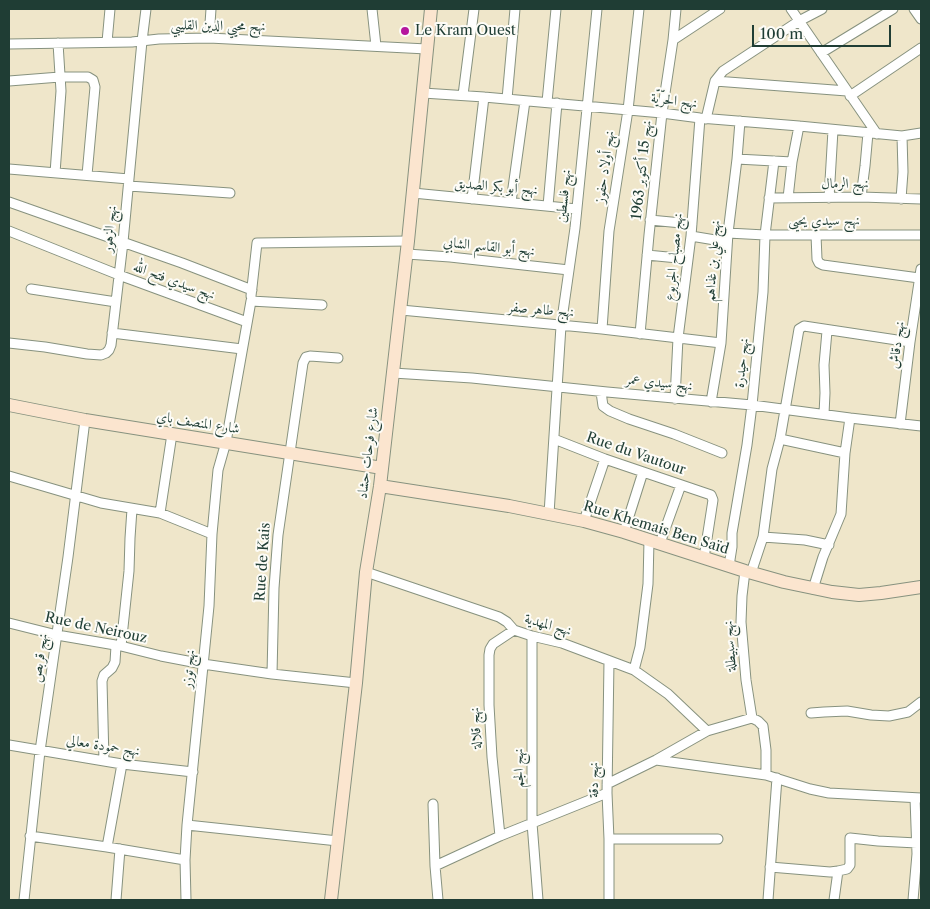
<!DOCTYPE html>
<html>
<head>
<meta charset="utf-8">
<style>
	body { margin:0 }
	#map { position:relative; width:930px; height:909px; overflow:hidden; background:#efe6ca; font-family:"Libre Caslon Text",serif }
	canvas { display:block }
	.frame { position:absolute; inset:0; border:10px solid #1f3d34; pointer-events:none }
	.scale { position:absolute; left:752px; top:25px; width:139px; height:22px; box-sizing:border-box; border:2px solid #1f3d34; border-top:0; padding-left:6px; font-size:15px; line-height:18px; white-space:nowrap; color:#1f3d34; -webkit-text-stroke:4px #fdfcf7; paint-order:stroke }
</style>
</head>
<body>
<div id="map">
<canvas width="930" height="909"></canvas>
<div class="frame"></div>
<div class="scale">100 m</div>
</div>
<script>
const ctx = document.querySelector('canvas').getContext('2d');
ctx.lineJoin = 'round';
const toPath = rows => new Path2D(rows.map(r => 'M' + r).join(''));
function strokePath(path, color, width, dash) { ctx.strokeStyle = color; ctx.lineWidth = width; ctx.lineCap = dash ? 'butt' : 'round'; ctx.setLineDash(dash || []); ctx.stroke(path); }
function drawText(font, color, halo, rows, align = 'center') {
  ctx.font = font + ' "Libre Caslon Text",Amiri,serif'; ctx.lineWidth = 4; ctx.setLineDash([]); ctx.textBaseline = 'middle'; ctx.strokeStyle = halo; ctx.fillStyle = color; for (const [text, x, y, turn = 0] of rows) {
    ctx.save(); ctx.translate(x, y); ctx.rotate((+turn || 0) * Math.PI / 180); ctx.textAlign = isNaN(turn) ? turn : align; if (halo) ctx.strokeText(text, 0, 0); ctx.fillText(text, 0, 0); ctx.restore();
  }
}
const street = toPath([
	[372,9,376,46],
	[791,9,877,134],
	[914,9,921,19],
	[209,38,211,9],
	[673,40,720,9],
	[107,42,110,9],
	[9,44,132,42,159,39,209,38,427,49],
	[821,53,893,9],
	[9,81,60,77,88,77,93,80,95,87,87,175],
	[715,81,847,91],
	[423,93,484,97,662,113,700,118,799,126,902,136,921,133],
	[463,95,474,9],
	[850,96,921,48],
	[507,99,515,9],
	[547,102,556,9],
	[706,119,715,81,723,71,799,21,822,9],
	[737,159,792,162],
	[9,169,129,179],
	[55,173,61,91,58,43],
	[129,186,230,193],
	[413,193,577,209],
	[861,197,865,166,868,133],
	[769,198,861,197,921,199],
	[788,198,792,162,799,126],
	[829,198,833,130],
	[472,199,484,97],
	[901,199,903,172,902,136],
	[9,202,182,263,252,290],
	[511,202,525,101],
	[548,206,557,103],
	[650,220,692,224],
	[9,231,119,275,247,322],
	[728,233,765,235,921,235],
	[816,235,817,259,819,263,823,265,919,278],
	[691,236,727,242],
	[407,254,450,257,569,270],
	[647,255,688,259],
	[31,289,116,302],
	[251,296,257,243,408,241],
	[401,310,602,329,721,343],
	[602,329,609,231,628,110,639,9],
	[112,333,242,349],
	[640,334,649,235,662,113,673,40,676,9],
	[9,343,45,347,87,354,101,355,106,353,109,350,111,345,123,242,142,41,146,9],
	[393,373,472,378,607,392,752,405,850,418,921,426],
	[601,392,603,406,610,411,629,419,674,434,722,453],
	[675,399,678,338,691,236,700,118],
	[711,402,721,343,728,233,737,159,740,121],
	[824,414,825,393,824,365,827,331],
	[900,424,910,342,921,269],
	[554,439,605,459,711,495,713,500,704,558],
	[780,439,845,453],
	[9,476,101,503,160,513,212,534],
	[160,513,172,434],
	[549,514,561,326,575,228,597,9],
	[584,521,605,459],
	[624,532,643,472],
	[763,537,805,540,829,545],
	[660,543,681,485],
	[729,566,732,547,732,533,747,445,752,405,763,292,765,235,774,161],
	[745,571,742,596,741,622,746,680,752,718],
	[366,572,499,617,507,622,514,630,532,636,562,643,634,670,668,694,707,731],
	[751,573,763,537,772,469,780,439,799,329,804,326,910,342],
	[813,589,823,557,841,514,845,453,850,418],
	[9,623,57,635,121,646,161,656,203,664,272,674,356,683],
	[532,636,532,823,538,900],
	[121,646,129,571,130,538,132,509],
	[634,670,640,647,648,584,649,540],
	[272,674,274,588,278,535,303,363,306,357,310,356,338,358],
	[811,713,824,712,847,711,871,715,889,716,908,712,921,702],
	[9,745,122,764,193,772],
	[656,760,766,775],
	[104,761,102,681,104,675,112,668,115,662,116,646],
	[607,784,656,760,707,731,752,718,758,721,763,726,766,750,766,775,810,789,829,793,921,798],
	[433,804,435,866,438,900],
	[187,825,338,841],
	[30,836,107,847,185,860],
	[500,836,492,757,489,705,489,655,490,649,493,644,514,630],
	[609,839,718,839],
	[107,847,122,764],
	[435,866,500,836,607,793],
	[770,867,830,872,838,871,834,900],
	[838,871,847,869,850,865,850,838,878,841,917,843],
	[24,900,40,751,68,557,85,420],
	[116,900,120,849],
	[186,900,185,860,187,825,209,606,212,534,218,470,226,442,251,301,322,305],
	[609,900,609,839,607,793,609,661],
	[768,900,777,778],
	[913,900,917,854,915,798]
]);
const secondary = toPath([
	[9,405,85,420,382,468],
	[380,486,509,506,584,521,624,532,745,571,784,582,832,592,859,595,881,593,921,587],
	[331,900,356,683,366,572,380,486,408,241,431,9]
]);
const markers = [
	[405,31,5,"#b5179e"]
];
const streetNames = [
	["نهج محيي الدين القليبي",218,26,1],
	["نهج الحرّيّة",674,101,7],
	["نهج أولاد حفوز",605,167,-82],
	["نهج 15 أكتوبر 1963",642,170,-84],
	["نهج الرمال",845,184],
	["نهج أبو بكر الصديق",496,187,5],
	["نهج فلسطين",564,196,-84],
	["نهج سيدي يحيى",824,221],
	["نهج الزهور",110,229,-84],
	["نهج أبو القاسم الشابي",489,247,6],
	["نهج مصباح الجربوع",674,257,-84],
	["نهج علي بن غذاهم",713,261,-86],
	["نهج سيدي فتح الله",174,281,20],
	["نهج طاهر صفر",541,310,5],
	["نهج دقاش",897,345,-82],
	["نهج حيدرة",742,363,-84],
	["نهج سيدي عمر",659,383,6],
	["شارع المنصف باي",198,423,9],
	["شارع فرحات حشاد",368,453,-83],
	["Rue du Vautour",636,454,19],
	["Rue Khemais Ben Saïd",656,528,17],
	["Rue de Kais",263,562,-86],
	["نهج المهدية",548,625,16],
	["Rue de Neirouz",96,628,12],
	["نهج سبيطلة",730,646,-94],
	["نهج قربص",40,658,-82],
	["نهج توزر",189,669,-85],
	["نهج قلالة",476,728,-93],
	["نهج حمودة معالي",103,746,9],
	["نهج الجم",519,768,-90],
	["نهج دقة",594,780,-90]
];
const poiNames = [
	["Le Kram Ouest",415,31]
];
strokePath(street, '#87927f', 11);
strokePath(secondary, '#87927f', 14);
strokePath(street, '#fff', 9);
strokePath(secondary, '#fbe5cf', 12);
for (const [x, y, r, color] of markers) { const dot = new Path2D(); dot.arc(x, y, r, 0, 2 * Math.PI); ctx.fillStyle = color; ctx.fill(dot); strokePath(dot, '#fdfcf7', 2); }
drawText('14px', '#1f3d34', '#fdfcf7', streetNames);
drawText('14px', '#1f3d34', '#fdfcf7', poiNames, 'left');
</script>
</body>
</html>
